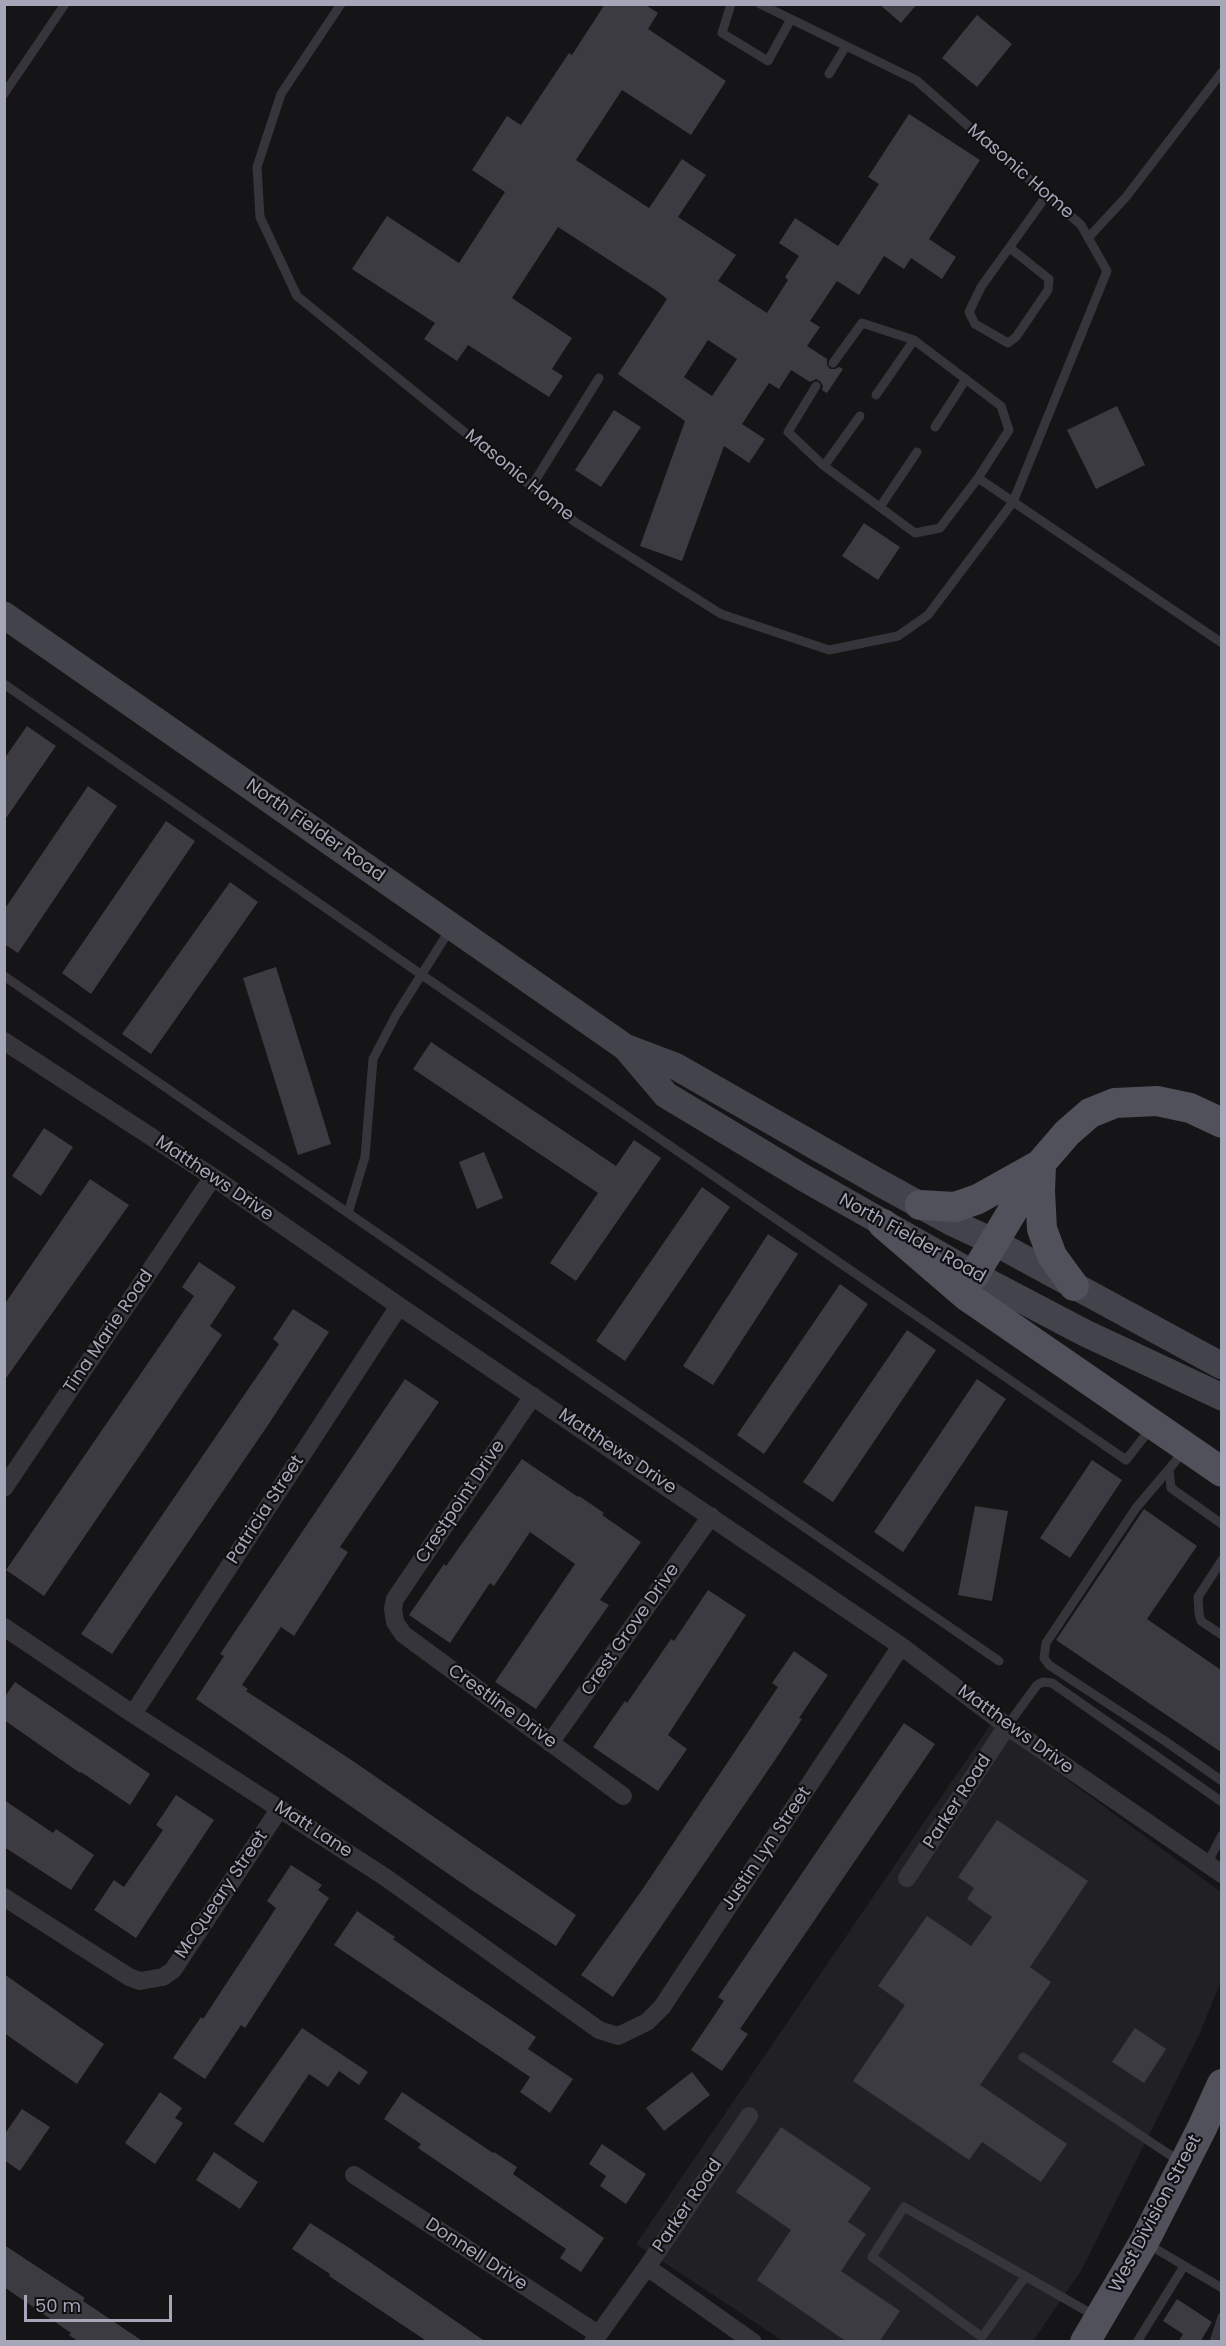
<!DOCTYPE html>
<html>
<head>
<meta charset="utf-8">
<style>
	body { margin:0 }
	#map { position:relative; width:1226px; height:2346px; overflow:hidden; background:#151416; font-family:Poppins,sans-serif }
	canvas { display:block }
	.frame { position:absolute; inset:0; border:6px solid #a5a7b8; pointer-events:none }
	.scale { position:absolute; left:24px; top:2295px; width:148px; height:27px; box-sizing:border-box; border:3px solid #a5a7b8; border-top:0; padding-left:8px; font-size:18px; line-height:21px; white-space:nowrap; color:#a5a7b8; -webkit-text-stroke:4px #100f11; paint-order:stroke }
</style>
</head>
<body>
<div id="map">
<canvas width="1226" height="2346"></canvas>
<div class="frame"></div>
<div class="scale">50 m</div>
</div>
<script>
const ctx = document.querySelector('canvas').getContext('2d');
ctx.lineJoin = 'round';
function paint(path, color) { ctx.fillStyle = color; ctx.fill(path, 'evenodd'); }
const toPath = rows => new Path2D(rows.map(r => 'M' + r).join(''));
function strokePath(path, color, width, dash) { ctx.strokeStyle = color; ctx.lineWidth = width; ctx.lineCap = dash ? 'butt' : 'round'; ctx.setLineDash(dash || []); ctx.stroke(path); }
function drawText(font, color, halo, rows, align = 'center') {
  ctx.font = font + ' Poppins,sans-serif'; ctx.lineWidth = 4.5; ctx.setLineDash([]); ctx.textBaseline = 'middle'; ctx.strokeStyle = halo; ctx.fillStyle = color; for (const [text, x, y, turn = 0] of rows) {
    ctx.save(); ctx.translate(x, y); ctx.rotate((+turn || 0) * Math.PI / 180); ctx.textAlign = isNaN(turn) ? turn : align; if (halo) ctx.strokeText(text, 0, 0); ctx.fillText(text, 0, 0); ctx.restore();
  }
}
const built = toPath([
	[991,1724,1221,1892,1221,1981,1199,2035,1081,2271,1033,2341,783,2341,636,2244]
]);
const building = toPath([
	[605,4,644,4,658,13,648,29,726,81,691,135,622,90,576,160,649,208,682,159,706,175,678,217,736,255,718,281,767,313,788,280,785,277,799,256,779,243,795,218,838,246,879,184,868,177,909,114,980,160,929,239,956,257,942,279,911,258,904,269,884,256,859,295,837,281,810,321,820,327,807,346,827,359,827,365,830,369,835,369,839,367,843,369,827,393,822,390,823,386,820,381,816,379,810,382,791,370,779,389,769,383,742,424,765,439,749,463,724,446,682,561,640,546,685,421,618,374,667,299,657,291,558,227,512,298,572,338,552,369,563,376,549,397,468,345,457,361,424,339,435,323,352,269,387,216,459,263,505,192,472,170,507,116,521,125,569,53,572,55],
	[708,340,737,359,712,396,684,377],
	[879,4,917,4,901,23],
	[977,15,1012,44,977,87,942,58],
	[1117,406,1145,465,1096,489,1067,430],
	[614,410,641,427,601,487,575,470],
	[864,523,900,547,878,580,842,556],
	[27,726,56,746,4,821,4,759],
	[88,786,117,806,18,953,4,944,4,910],
	[166,821,195,841,91,994,62,973],
	[230,882,258,902,151,1054,122,1034],
	[276,967,331,1144,298,1155,243,978],
	[431,1042,616,1166,634,1140,661,1158,576,1281,550,1263,598,1193,413,1069],
	[44,1128,73,1147,41,1196,12,1176],
	[484,1152,503,1198,477,1209,459,1162],
	[90,1179,129,1205,4,1381,4,1305],
	[702,1187,730,1207,625,1361,596,1341],
	[768,1234,798,1254,713,1385,683,1366],
	[199,1262,236,1287,210,1326,222,1335,44,1596,6,1570,194,1296,182,1287],
	[840,1284,868,1304,764,1454,737,1435],
	[293,1309,329,1332,268,1425,112,1654,81,1634,279,1344,273,1339],
	[907,1330,936,1350,833,1502,803,1482],
	[405,1379,439,1402,340,1547,348,1552,294,1636,281,1627,242,1685,248,1689,246,1691,350,1759,576,1915,556,1946,473,1891,196,1699,224,1656,220,1654],
	[977,1379,1006,1399,903,1552,874,1532],
	[522,1459,578,1497,579,1496,604,1513,602,1515,641,1542,600,1600,609,1605,536,1709,495,1682,575,1564,530,1532,494,1586,490,1583,450,1643,409,1615,444,1564,446,1566],
	[1092,1460,1122,1480,1070,1558,1040,1538],
	[975,1506,1008,1511,992,1601,958,1595],
	[1144,1509,1197,1546,1147,1619,1221,1670,1221,1752,1056,1640],
	[708,1590,746,1615,668,1735,687,1749,658,1791,593,1747,625,1701,627,1703,671,1639,674,1641],
	[794,1651,828,1675,799,1718,802,1719,775,1760,613,1997,581,1975,642,1890,778,1687,772,1683],
	[15,1682,150,1774,130,1805,81,1772,80,1773,4,1720,4,1698],
	[904,1723,935,1744,740,2029,748,2034,722,2071,691,2050,724,2001,718,1997],
	[176,1795,214,1820,136,1938,94,1910,114,1880,124,1887,163,1830,156,1825],
	[4,1800,53,1833,56,1829,94,1855,71,1890,4,1847],
	[997,1820,1088,1881,1030,1967,1051,1982,980,2085,1067,2144,1041,2182,982,2142,969,2160,853,2081,905,2005,878,1986,927,1916,971,1946,992,1917,967,1899,974,1888,958,1877],
	[291,1865,322,1885,318,1890,329,1898,245,2028,241,2025,205,2079,173,2058,201,2017,203,2019,276,1908,267,1901],
	[357,1911,395,1937,393,1939,441,1973,536,2037,528,2049,573,2079,550,2113,520,2092,530,2077,334,1945],
	[4,1974,104,2044,77,2084,4,2033],
	[302,2028,368,2072,359,2085,339,2071,328,2087,309,2074,263,2143,234,2124],
	[1135,2028,1166,2049,1144,2083,1112,2062],
	[692,2072,710,2095,664,2131,646,2108],
	[160,2092,182,2108,175,2118,183,2123,155,2164,125,2143],
	[402,2092,493,2153,494,2152,517,2167,513,2174,604,2238,581,2272,560,2258,566,2249,418,2148,421,2144,384,2119],
	[22,2109,50,2127,20,2171,4,2160,4,2135],
	[781,2127,871,2188,848,2222,866,2234,841,2271,900,2311,879,2342,847,2342,757,2280,791,2230,736,2192],
	[602,2144,646,2174,626,2204,600,2186,606,2176,589,2164],
	[214,2152,258,2182,240,2209,196,2180],
	[310,2223,348,2247,486,2342,428,2342,329,2276,330,2274,292,2249],
	[4,2245,85,2298,83,2301,144,2342,79,2342,69,2335,71,2333,4,2287],
	[1177,2299,1212,2322,1200,2342,1178,2342,1183,2334,1163,2321]
]);
const lane = toPath([
	[341,4,281,94,257,167,260,217,297,296,575,522,721,614,829,650,898,636,928,615,1013,502,1107,271,1081,225,916,80,760,4],
	[731,4,722,33,768,61,791,19],
	[829,74,846,46],
	[4,94,65,4],
	[1088,238,1126,197,1222,72],
	[1010,248,1049,279,1048,290,1016,337,1008,343,975,324,969,312,981,287,1047,195],
	[833,363,862,323,914,340],
	[816,386,788,432,824,466],
	[860,416,824,466,915,533,940,528,978,478,1009,430,1001,406,914,340,876,395],
	[935,427,966,379],
	[978,478,1222,643],
	[531,487,599,378],
	[880,507,917,452],
	[4,684,422,975,1126,1460,1151,1428],
	[4,976,348,1213,365,1157,373,1059,396,1015,451,928],
	[348,1213,999,1661],
	[1185,1450,1169,1469,1171,1488,1222,1524],
	[1169,1469,1136,1508,1046,1643,1044,1658,1049,1665,1165,1741,1222,1781],
	[1222,1560,1198,1597,1199,1613,1201,1621,1222,1635],
	[1007,1726,1037,1685,1043,1682,1052,1683,1222,1802],
	[1207,1864,1222,1835],
	[1023,2057,1179,2161],
	[1146,2243,1222,2288],
	[1025,2277,982,2337,872,2257,904,2207,1097,2317],
	[1137,2342,1184,2266],
	[1214,2342,1222,2317]
]);
const street = toPath([
	[4,1041,213,1177,399,1306,901,1646,1007,1726,1222,1874],
	[533,1396,395,1599,393,1609,395,1622,403,1634,623,1796],
	[4,1488,213,1177],
	[4,1627,133,1714,385,1877,599,2030,618,2036,647,2022,662,2007,901,1646],
	[133,1714,399,1306],
	[550,1743,711,1516],
	[907,1878,1007,1726],
	[4,1897,129,1977,140,1981,163,1977,173,1970,280,1808],
	[354,2175,598,2334],
	[647,2267,753,2342],
	[593,2342,647,2267,749,2116]
]);
const secondary = toPath([
	[4,615,625,1047,675,1066,878,1182,951,1222,994,1242,1222,1366],
	[626,1048,666,1095,804,1178,984,1280,1085,1333,1222,1397]
]);
const primary = toPath([
	[1041,1166,1040,1191,1042,1229,1052,1256,1074,1286],
	[920,1205,955,1207,978,1199,1037,1166],
	[883,1224,968,1297,1222,1472],
	[974,1275,1042,1162,1067,1133,1090,1113,1115,1103,1157,1101,1190,1108,1222,1123],
	[1085,2342,1144,2242,1202,2128,1222,2084]
]);
const streetNames = [
	["Masonic Home",1020,172,41],
	["Masonic Home",519,476,39],
	["North Fielder Road",315,831,35],
	["Matthews Drive",214,1179,34],
	["North Fielder Road",912,1239,29],
	["Tina Marie Road",109,1332,-56],
	["Matthews Drive",617,1452,34],
	["Crestpoint Drive",461,1502,-56],
	["Patricia Street",266,1510,-57],
	["Crest Grove Drive",631,1630,-55],
	["Crestline Drive",502,1707,36],
	["Matthews Drive",1015,1730,36],
	["Parker Road",958,1802,-57],
	["Matt Lane",313,1830,33],
	["Justin Lyn Street",767,1849,-56],
	["McQueary Street",222,1895,-56],
	["Parker Road",688,2206,-56],
	["West Division Street",1156,2214,-62],
	["Donnell Drive",476,2255,33]
];
paint(built, '#212024');
paint(building, '#3c3b42');
strokePath(lane, '#36353c', 9);
strokePath(street, '#36353c', 18);
strokePath(secondary, '#43434c', 27);
strokePath(primary, '#51515b', 30);
drawText('18px', '#a5a7b8', '#100f11', streetNames);
</script>
</body>
</html>
